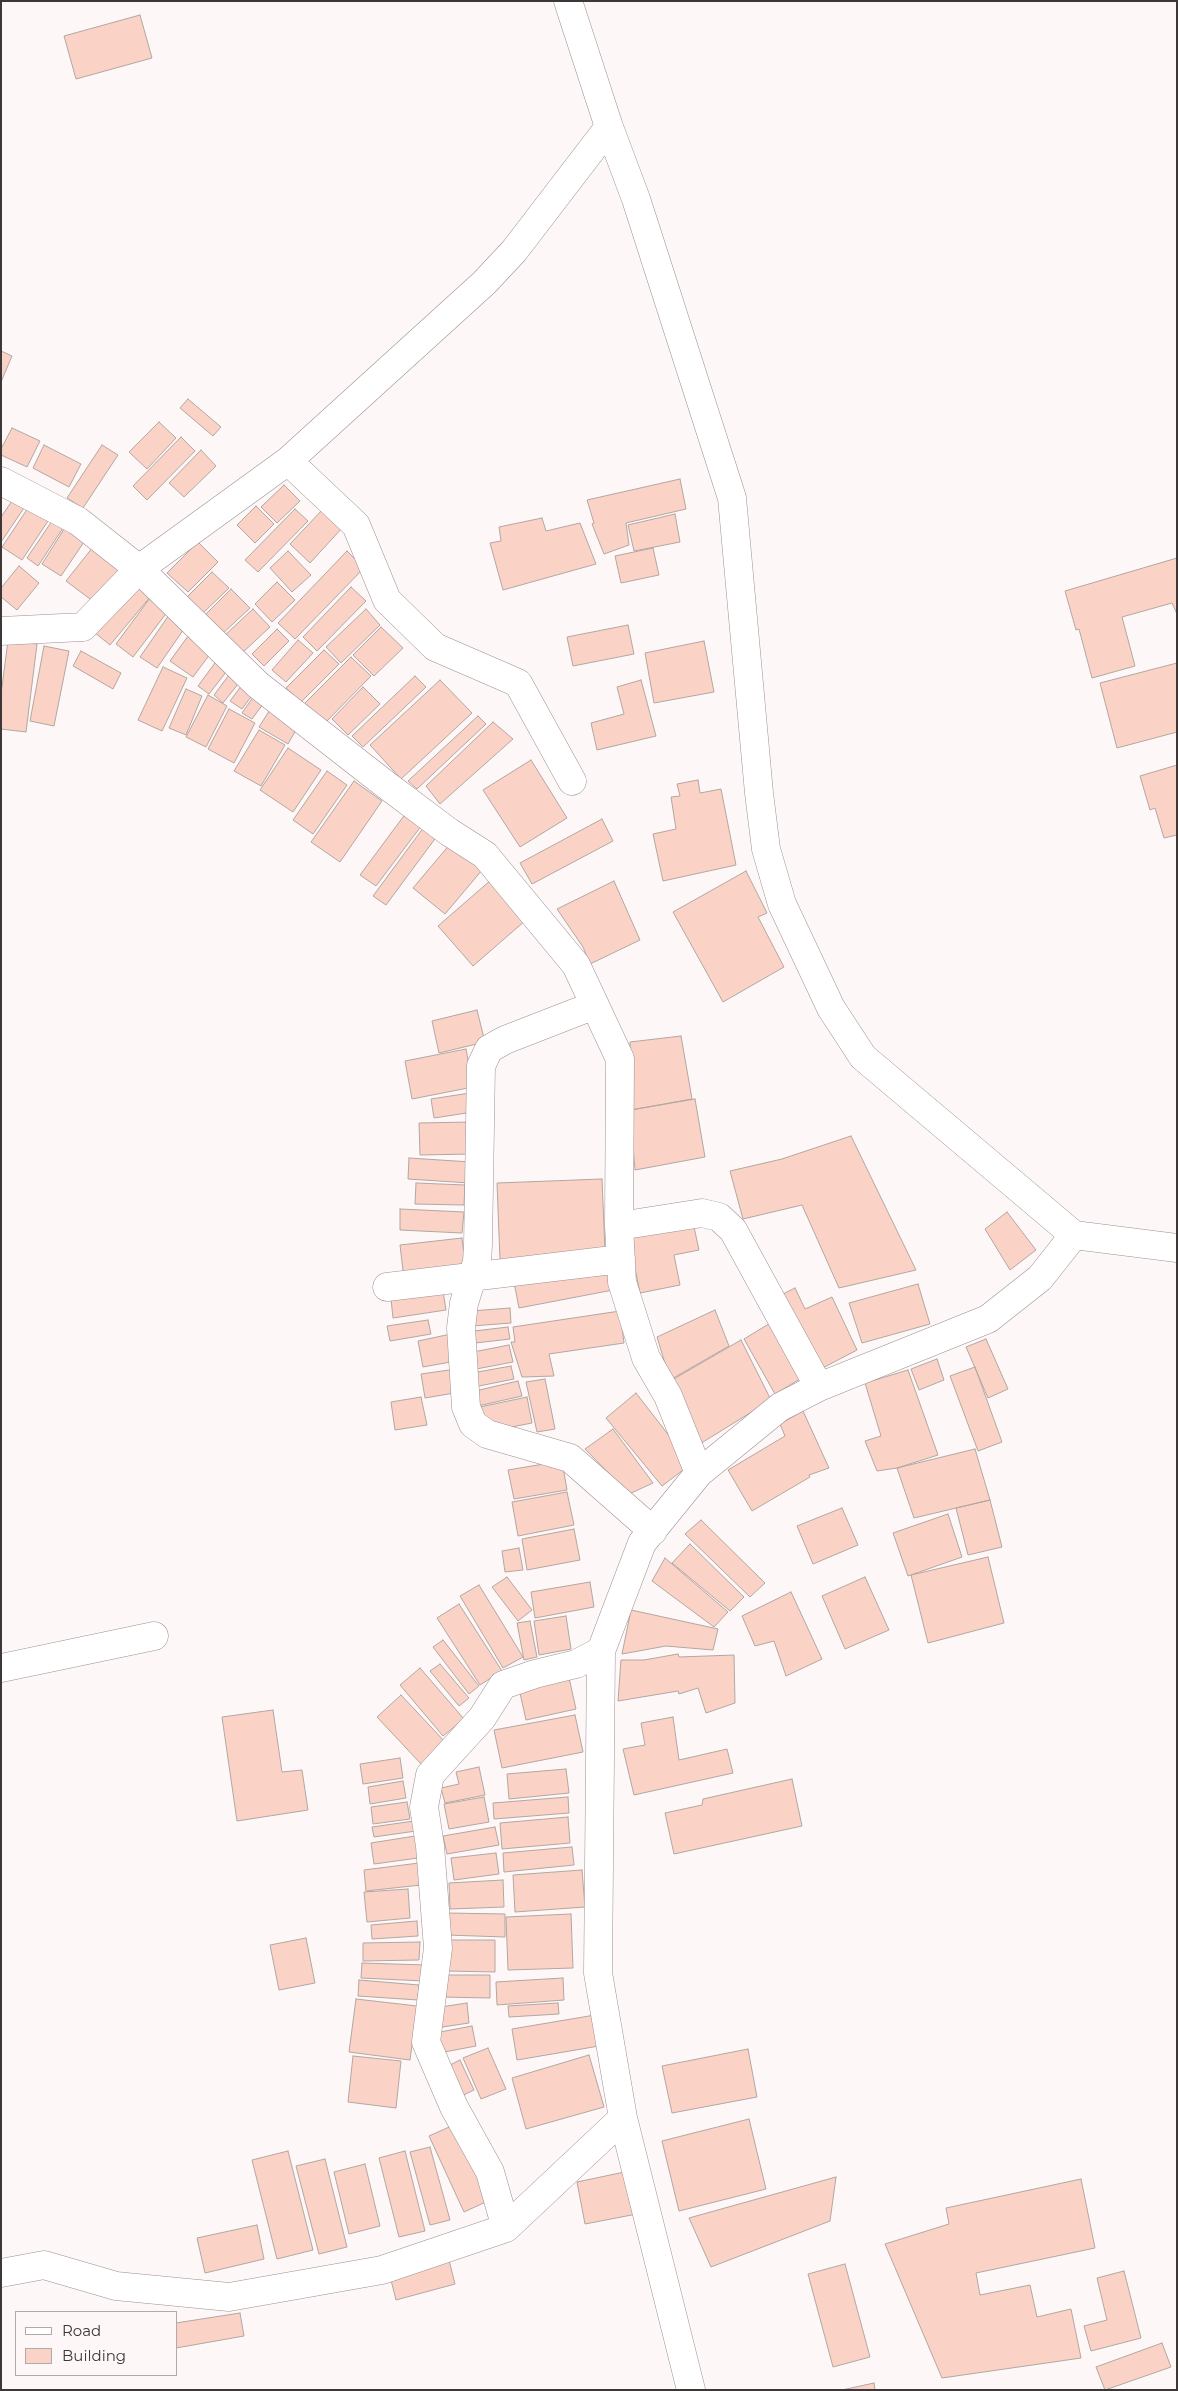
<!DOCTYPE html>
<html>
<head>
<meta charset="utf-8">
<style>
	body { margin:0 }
	#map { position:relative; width:1178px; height:2391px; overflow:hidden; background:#fdf7f8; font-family:Montserrat,sans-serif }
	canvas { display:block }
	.frame { position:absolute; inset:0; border:2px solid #3d3738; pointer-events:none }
	.legend { position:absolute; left:15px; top:2311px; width:162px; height:65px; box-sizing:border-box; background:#fdf7f8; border:1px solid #b0aaab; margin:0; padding:6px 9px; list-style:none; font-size:15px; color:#3d3738 }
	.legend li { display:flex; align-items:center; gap:10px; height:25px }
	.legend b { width:25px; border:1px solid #b0aaab }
</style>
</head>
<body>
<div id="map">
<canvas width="1178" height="2391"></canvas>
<div class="frame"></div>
<ul class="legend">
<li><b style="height:6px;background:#fff"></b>Road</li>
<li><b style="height:14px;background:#fad3c6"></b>Building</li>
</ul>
</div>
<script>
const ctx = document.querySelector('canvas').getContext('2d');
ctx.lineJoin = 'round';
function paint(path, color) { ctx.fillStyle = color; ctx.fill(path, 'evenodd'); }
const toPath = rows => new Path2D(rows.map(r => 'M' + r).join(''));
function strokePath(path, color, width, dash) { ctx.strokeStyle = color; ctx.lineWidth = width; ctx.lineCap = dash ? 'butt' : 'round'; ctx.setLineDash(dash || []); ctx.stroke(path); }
const building = toPath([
	[140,15,152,58,76,79,64,36,140,15],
	[1,351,12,356,1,382,1,351],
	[188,399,221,427,213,436,180,408,188,399],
	[159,422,176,438,147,469,129,452,159,422],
	[12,428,40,441,27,467,1,455,1,449,12,428],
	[181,437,195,451,147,500,133,486,181,437],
	[44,445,81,464,69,487,33,468,44,445],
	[102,445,118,455,83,508,67,498,102,445],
	[201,450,216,466,184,497,169,483,201,450],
	[680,479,686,509,626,523,629,545,604,554,592,524,594,523,587,500,680,479],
	[284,485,300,501,277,523,261,507,284,485],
	[14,498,26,505,1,542,1,517,14,498],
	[30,505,50,518,22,560,2,547,30,505],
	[256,506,274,524,255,543,237,525,256,506],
	[295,509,308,521,258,572,245,560,295,509],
	[323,509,343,527,310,563,290,544,323,509],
	[675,514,680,542,634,551,628,525,675,514],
	[54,518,65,525,38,566,27,558,54,518],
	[542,518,546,531,580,523,596,564,503,590,490,543,501,541,499,527,542,518],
	[66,526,86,539,61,576,42,564,66,526],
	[97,542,124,563,94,602,66,581,97,542],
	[198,542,218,562,188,592,167,573,198,542],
	[653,548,659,575,621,583,615,556,653,548],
	[288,551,311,575,292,592,270,568,288,551],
	[347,551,364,568,295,639,278,623,347,551],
	[1177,558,1177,614,1172,603,1122,617,1135,666,1092,678,1079,629,1076,630,1065,591,1177,558],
	[19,566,39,583,17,610,1,597,1,588,19,566],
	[212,572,229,588,201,615,185,599,212,572],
	[139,576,156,590,110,645,94,632,139,576],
	[277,582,295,600,272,622,255,604,277,582],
	[351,587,366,601,317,651,303,637,351,587],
	[231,589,250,608,220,636,202,618,231,589],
	[150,598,168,611,133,657,116,644,150,598],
	[253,609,270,627,241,654,224,636,253,609],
	[366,609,380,625,341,663,326,647,366,609],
	[169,615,186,626,157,668,140,657,169,615],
	[628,625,634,654,573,666,567,637,628,625],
	[381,627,403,648,374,676,353,655,381,627],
	[277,629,289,641,264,666,252,654,277,629],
	[191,632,213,650,193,677,170,661,191,632],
	[298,640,313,653,286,682,272,670,298,640],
	[8,641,37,644,26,732,1,729,1,694,8,641],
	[704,641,714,692,654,703,645,653,704,641],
	[44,646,69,651,54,726,30,721,44,646],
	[324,650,339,664,301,702,286,688,324,650],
	[81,651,121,673,113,689,73,666,81,651],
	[351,657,371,676,324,724,304,704,351,657],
	[218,659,230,667,209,694,198,686,218,659],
	[1177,663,1177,732,1117,748,1100,683,1177,663],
	[163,667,187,678,162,731,138,720,163,667],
	[232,671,242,679,223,703,214,695,232,671],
	[415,676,426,687,363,747,352,736,415,676],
	[440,680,472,713,401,779,370,745,440,680],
	[641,680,656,736,597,750,591,723,624,714,617,687,641,680],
	[245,681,256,690,242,709,230,701,245,681],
	[363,687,380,704,348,735,332,719,363,687],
	[186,689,202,696,186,735,169,728,186,689],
	[256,693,266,700,252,719,242,713,256,693],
	[208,695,227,706,206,747,186,737,208,695],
	[273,705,301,721,288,744,259,727,273,705],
	[229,709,255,723,234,763,208,749,229,709],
	[478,716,486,724,417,789,408,781,478,716],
	[493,722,513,739,440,804,426,786,493,722],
	[259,730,285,745,261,786,234,771,259,730],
	[288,748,321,770,293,812,260,790,288,748],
	[531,760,567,818,520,847,483,790,531,760],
	[1177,765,1177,835,1164,838,1155,808,1150,810,1140,776,1177,765],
	[327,771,347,785,313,834,293,820,327,771],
	[698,780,700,793,721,789,736,865,663,881,653,834,676,829,671,797,680,796,677,784,698,780],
	[354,781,382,801,340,862,311,842,354,781],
	[409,809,425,821,376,886,360,875,409,809],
	[602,819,613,841,532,884,520,863,602,819],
	[427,823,440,832,386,905,373,896,427,823],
	[451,843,483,869,445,914,413,888,451,843],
	[746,871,767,913,758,917,784,967,723,1002,673,912,746,871],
	[491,880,526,920,473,966,438,926,491,880],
	[614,881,640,940,590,964,583,947,557,909,614,881],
	[477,1010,485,1042,439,1053,432,1021,477,1010],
	[681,1036,692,1099,631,1110,630,1042,681,1036],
	[466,1049,473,1087,412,1099,405,1061,466,1049],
	[470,1093,473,1112,434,1118,431,1099,470,1093],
	[695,1099,705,1157,635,1170,630,1110,695,1099],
	[471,1122,472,1154,420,1155,419,1123,471,1122],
	[851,1136,916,1270,839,1288,802,1205,743,1219,730,1171,782,1159,851,1136],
	[409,1158,471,1162,469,1183,408,1179,409,1158],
	[602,1179,605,1251,500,1260,497,1183,602,1179],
	[416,1183,465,1185,464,1205,415,1204,416,1183],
	[400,1209,464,1212,462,1233,400,1230,400,1209],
	[1007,1212,1036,1250,1010,1270,985,1229,1007,1212],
	[694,1227,699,1250,674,1255,680,1285,640,1293,629,1238,694,1227],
	[462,1238,466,1271,404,1279,400,1245,462,1238],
	[608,1263,613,1290,519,1308,514,1282,608,1263],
	[918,1284,930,1324,862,1343,849,1303,918,1284],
	[795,1288,805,1309,832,1297,857,1350,815,1372,775,1298,795,1288],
	[443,1291,446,1310,393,1318,391,1299,443,1291],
	[510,1308,511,1323,472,1326,471,1311,510,1308],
	[715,1310,729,1346,670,1380,657,1337,715,1310],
	[620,1311,624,1343,549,1354,554,1376,522,1377,511,1342,515,1342,513,1327,620,1311],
	[428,1320,431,1334,390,1341,387,1326,428,1320],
	[772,1322,805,1376,775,1394,744,1339,772,1322],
	[508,1327,510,1339,467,1344,466,1332,508,1327],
	[451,1334,456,1361,423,1367,418,1341,451,1334],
	[986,1339,1008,1389,988,1398,966,1347,986,1339],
	[741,1340,771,1400,695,1447,672,1380,741,1340],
	[509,1345,513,1362,471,1370,468,1353,509,1345],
	[937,1359,944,1380,919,1390,911,1369,937,1359],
	[511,1366,514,1379,474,1387,472,1373,511,1366],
	[975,1367,1002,1442,978,1451,950,1376,975,1367],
	[456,1369,460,1392,425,1398,421,1374,456,1369],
	[908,1370,938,1455,897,1468,877,1471,865,1441,881,1436,865,1383,908,1370],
	[545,1379,555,1429,537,1432,526,1382,545,1379],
	[518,1381,522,1396,478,1406,475,1391,518,1381],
	[636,1393,691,1464,662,1486,606,1418,636,1393],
	[421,1397,427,1425,395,1430,391,1402,421,1397],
	[527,1397,532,1423,486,1432,480,1407,527,1397],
	[803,1411,829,1468,809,1475,810,1477,752,1511,728,1470,785,1436,780,1424,803,1411],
	[613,1429,653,1483,629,1494,585,1449,613,1429],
	[975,1449,990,1500,914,1518,897,1468,975,1449],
	[562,1461,567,1490,514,1499,508,1470,562,1461],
	[567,1492,574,1525,518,1536,512,1502,567,1492],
	[990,1500,1002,1547,968,1555,956,1508,990,1500],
	[842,1508,858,1545,813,1564,797,1526,842,1508],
	[948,1514,962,1557,908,1576,893,1533,948,1514],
	[701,1520,765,1583,750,1597,685,1534,701,1520],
	[574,1529,580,1560,527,1570,522,1539,574,1529],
	[690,1544,744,1597,730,1611,672,1563,690,1544],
	[519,1548,523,1570,505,1572,502,1551,519,1548],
	[988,1557,1004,1623,928,1643,911,1575,988,1557],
	[665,1558,728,1612,714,1627,652,1581,665,1558],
	[507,1577,532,1610,518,1621,492,1587,507,1577],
	[865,1577,889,1630,845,1649,822,1596,865,1577],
	[590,1582,594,1607,535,1618,531,1592,590,1582],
	[479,1585,523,1657,503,1668,460,1596,479,1585],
	[791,1592,822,1659,786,1676,774,1641,755,1646,742,1616,791,1592],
	[459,1604,502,1671,480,1685,437,1618,459,1604],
	[631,1610,718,1629,713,1650,666,1646,622,1654,631,1610],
	[566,1616,571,1649,539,1655,534,1621,566,1616],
	[530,1621,537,1657,524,1660,517,1623,530,1621],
	[443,1640,479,1686,469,1694,433,1647,443,1640],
	[678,1654,679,1657,734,1655,735,1703,706,1713,698,1688,679,1694,678,1691,618,1701,621,1660,644,1660,678,1654],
	[440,1664,469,1698,459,1706,430,1671,440,1664],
	[420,1668,464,1719,443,1736,400,1685,420,1668],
	[568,1673,576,1709,526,1720,518,1684,568,1673],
	[401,1695,446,1743,422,1765,377,1717,401,1695],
	[273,1710,282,1772,302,1770,308,1810,237,1821,222,1717,273,1710],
	[575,1715,583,1752,502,1768,494,1730,575,1715],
	[673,1717,679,1760,727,1749,733,1773,634,1795,623,1749,645,1745,641,1723,673,1717],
	[400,1758,403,1778,363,1784,360,1764,400,1758],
	[479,1767,485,1795,445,1803,441,1788,459,1784,456,1772,479,1767],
	[566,1769,569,1793,509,1799,507,1774,566,1769],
	[792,1779,802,1826,674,1854,665,1813,702,1805,703,1799,792,1779],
	[403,1781,406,1798,370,1804,368,1787,403,1781],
	[484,1797,489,1822,449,1829,444,1804,484,1797],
	[568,1797,569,1813,494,1819,493,1803,568,1797],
	[407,1802,410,1819,373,1824,371,1807,407,1802],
	[568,1817,570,1843,502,1849,500,1823,568,1817],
	[414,1821,416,1831,374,1837,372,1827,414,1821],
	[495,1827,499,1845,447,1854,443,1836,495,1827],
	[415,1836,418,1858,374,1864,371,1843,415,1836],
	[572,1847,574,1865,504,1872,503,1853,572,1847],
	[496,1853,499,1874,454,1880,451,1858,496,1853],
	[419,1863,421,1885,366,1891,364,1870,419,1863],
	[582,1870,585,1907,515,1912,513,1875,582,1870],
	[503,1880,504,1907,450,1909,449,1883,503,1880],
	[408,1889,410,1918,367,1922,364,1892,408,1889],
	[446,1913,505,1914,505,1937,446,1935,446,1913],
	[571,1914,573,1968,508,1970,506,1917,571,1914],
	[417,1921,418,1936,372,1939,371,1925,417,1921],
	[306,1938,315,1983,279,1990,270,1945,306,1938],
	[447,1940,495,1940,495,1972,446,1971,447,1940],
	[420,1942,419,1960,363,1961,363,1943,420,1942],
	[362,1963,425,1965,424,1981,361,1978,362,1963],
	[442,1975,490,1975,490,1998,441,1997,442,1975],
	[563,1978,564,2000,497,2005,496,1982,563,1978],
	[359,1980,419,1985,418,2000,358,1996,359,1980],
	[356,1999,417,2006,410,2060,349,2052,356,1999],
	[467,2003,469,2023,436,2028,434,2008,467,2003],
	[558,2003,559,2014,509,2017,508,2006,558,2003],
	[595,2015,599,2046,517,2060,512,2029,595,2015],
	[472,2026,476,2046,439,2053,435,2033,472,2026],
	[488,2048,506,2089,481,2099,463,2058,488,2048],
	[748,2049,757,2097,672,2113,662,2066,748,2049],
	[589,2055,604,2107,526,2129,512,2078,589,2055],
	[353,2056,401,2061,396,2108,348,2102,353,2056],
	[460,2060,474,2090,457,2098,442,2069,460,2060],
	[749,2119,766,2189,679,2211,662,2141,749,2119],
	[456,2124,490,2200,464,2212,429,2136,456,2124],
	[430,2147,450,2220,430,2225,410,2152,430,2147],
	[288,2151,313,2250,277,2259,252,2160,288,2151],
	[405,2151,425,2231,399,2237,379,2158,405,2151],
	[325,2159,347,2247,319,2254,296,2166,325,2159],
	[365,2164,380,2226,349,2234,334,2172,365,2164],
	[634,2170,642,2213,585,2224,577,2182,634,2170],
	[836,2177,830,2221,711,2267,689,2218,836,2177],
	[1081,2179,1095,2248,976,2273,980,2295,1030,2285,1037,2317,1071,2309,1081,2358,942,2378,885,2244,949,2224,946,2208,1081,2179],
	[257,2225,264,2259,205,2273,197,2238,257,2225],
	[449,2260,455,2284,396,2300,390,2276,449,2260],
	[845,2264,870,2357,833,2367,808,2274,845,2264],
	[1124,2271,1141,2338,1091,2351,1084,2326,1107,2320,1097,2278,1124,2271],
	[240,2313,244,2336,176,2348,176,2323,240,2313],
	[1162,2343,1171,2367,1105,2390,1096,2367,1162,2343],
	[874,2383,875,2390,842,2390,874,2383]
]);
const minor = toPath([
	[568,1,609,127,636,199,732,498,759,793,766,849,782,904,831,1008,863,1057,1074,1235,1177,1248],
	[288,461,356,525,387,600,435,647,518,683,572,781],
	[1,481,78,521,139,569,258,685,385,784,449,832,485,855,576,965,620,1059,619,1226,622,1282,646,1358,668,1396,699,1473],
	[1,631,83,627,139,569,288,461,484,283,514,251,609,127],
	[595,1005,505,1040,489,1049,481,1066,478,1245,477,1262,464,1303,461,1328,466,1407,473,1424,487,1434,570,1458,653,1531],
	[619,1226,702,1213,719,1217,733,1230,819,1387],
	[387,1287,621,1259],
	[1,1668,154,1636],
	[623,2118,691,2390],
	[506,2228,490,2172,454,2107,426,2042,438,1948,430,1846,424,1807,430,1775,482,1718,503,1685,535,1674,576,1664,601,1651],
	[1,2273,44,2265,116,2286,229,2297,382,2270,506,2228,623,2118,598,1973,601,1651,642,1543,699,1473,780,1407,819,1387,988,1319,1040,1278,1074,1235]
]);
paint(building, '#fad3c6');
strokePath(building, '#b3a6a1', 1);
strokePath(minor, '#9d8f91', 29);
strokePath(minor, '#fff', 28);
</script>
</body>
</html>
